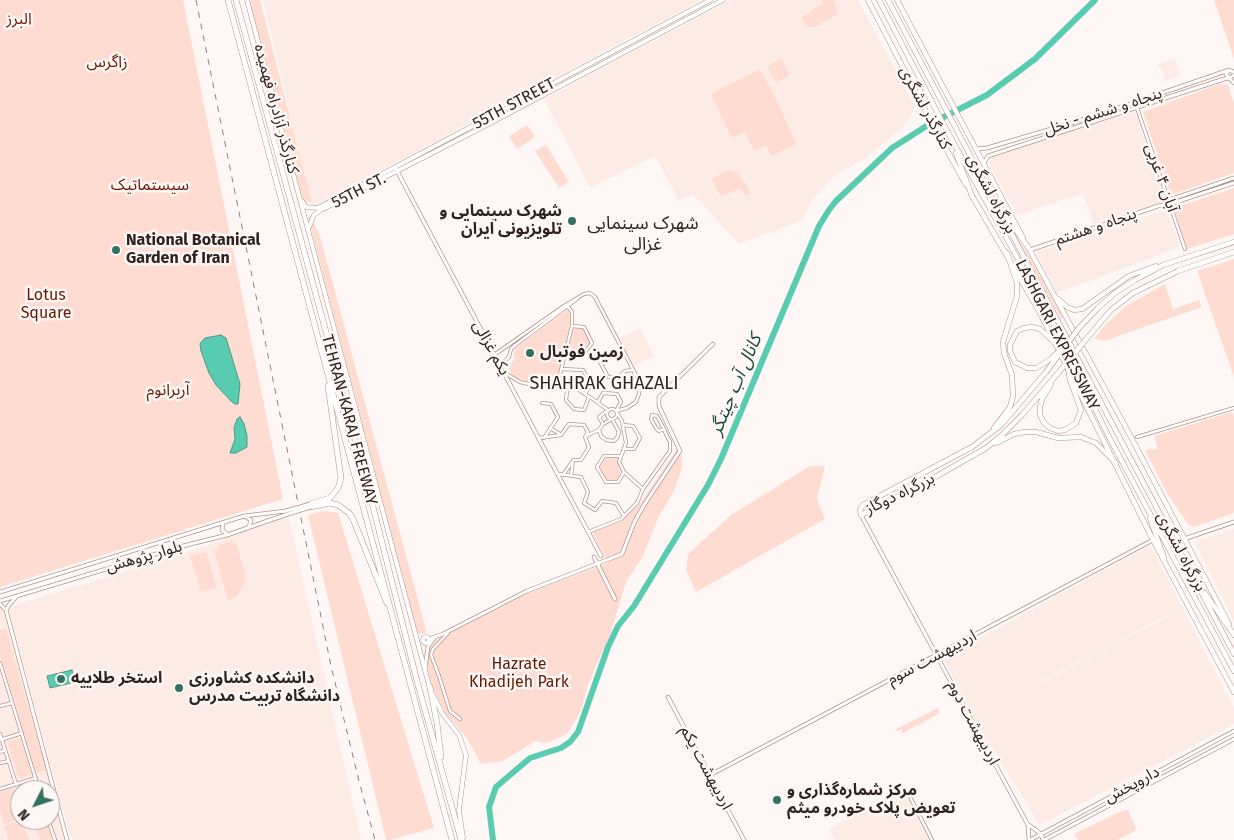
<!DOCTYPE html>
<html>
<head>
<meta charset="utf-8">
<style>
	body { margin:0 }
	#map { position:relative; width:1234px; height:840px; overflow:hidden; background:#fff7f5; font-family:"Fira Sans",sans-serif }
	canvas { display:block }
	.north { position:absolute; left:10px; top:780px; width:50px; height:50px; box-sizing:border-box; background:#fff7f5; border:1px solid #aca29f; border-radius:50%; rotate:229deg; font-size:14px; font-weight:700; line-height:20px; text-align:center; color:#30231f }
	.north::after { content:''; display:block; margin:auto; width:18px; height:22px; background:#317363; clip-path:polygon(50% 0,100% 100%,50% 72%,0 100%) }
</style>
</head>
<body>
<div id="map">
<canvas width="1234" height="840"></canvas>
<div class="north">N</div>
</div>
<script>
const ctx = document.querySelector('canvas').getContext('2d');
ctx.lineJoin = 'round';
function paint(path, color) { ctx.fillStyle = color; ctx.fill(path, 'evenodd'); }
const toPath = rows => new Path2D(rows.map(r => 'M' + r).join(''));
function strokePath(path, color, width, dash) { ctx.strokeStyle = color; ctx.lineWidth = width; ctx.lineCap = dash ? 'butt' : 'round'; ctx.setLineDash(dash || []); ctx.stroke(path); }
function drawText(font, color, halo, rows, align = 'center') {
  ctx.font = font + ' "Fira Sans","Noto Sans Arabic",sans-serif'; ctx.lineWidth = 5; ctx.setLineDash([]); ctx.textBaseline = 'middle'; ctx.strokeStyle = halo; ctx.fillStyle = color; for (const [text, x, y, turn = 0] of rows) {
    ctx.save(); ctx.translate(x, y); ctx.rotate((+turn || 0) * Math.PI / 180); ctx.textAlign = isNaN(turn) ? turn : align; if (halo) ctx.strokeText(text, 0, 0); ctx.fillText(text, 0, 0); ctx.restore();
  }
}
const built = toPath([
	[263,0,701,0,312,207],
	[731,0,858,0,915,107,907,123,867,157,834,176,811,201,803,220,739,244,693,194,679,200,655,156,590,188,544,99],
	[1175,59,1181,76,1165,81,1161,67,1157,67,1156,65],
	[1132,112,1136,114,1163,199,1162,202,1093,224,1083,193,1017,215,989,163,992,157],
	[1167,210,1180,247,1057,293,1037,254,1038,251],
	[640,328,654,356,634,366,620,338],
	[288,514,361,840,71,840,9,611,11,606,186,553],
	[1234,529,1234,622,1195,542],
	[1147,547,1151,547,1234,708,1234,724,1040,825,973,717,943,658],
	[1178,611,1034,686,1033,686,1162,618],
	[0,607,4,611,65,840,0,840],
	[20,790,50,790,50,820,20,820],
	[904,790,930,840,835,840,829,829]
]);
const green = toPath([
	[0,0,183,0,283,499,0,587],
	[249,0,260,0,312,203,304,200,302,197],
	[822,0,833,0,837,9,836,15,814,27,806,26,802,17,809,13,811,17,812,17,810,11,823,4],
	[1214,0,1234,0,1234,59],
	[779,60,782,60,789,73,788,77,779,81,775,81,768,68,770,64],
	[760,69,780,107,796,144,772,156,766,145,754,151,745,131,732,138,712,97,714,92],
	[1219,84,1228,85,1234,103,1234,173,1171,195,1143,112],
	[527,125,535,137,517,149,509,136],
	[546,145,569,182,559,188,535,151],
	[729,170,738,173,751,193,746,196,741,188,721,196,712,179],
	[1234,188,1234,234,1187,249,1174,208],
	[310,215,320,236,426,630,425,634,418,634,417,631,308,218],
	[1004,216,1038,270,1063,317,1061,319],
	[1234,259,1234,377,1197,271],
	[1165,284,1173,309,1199,300,1202,307,1104,341,1095,338,1090,344,1105,325,1126,306],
	[567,310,571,314,570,325,558,374,546,384,527,382,514,376,507,367,514,360,514,349],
	[574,327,584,329,590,342,582,353,568,352],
	[1232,412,1234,416,1234,513,1194,527,1188,524,1168,495,1145,450,1158,449,1154,436],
	[678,448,682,457,682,468,674,491,658,518,643,556,626,582,611,632,588,685,581,711,567,734,547,743,535,741,503,761,481,764,467,738,445,713,431,685,428,675,428,649,434,641,531,592,608,563,592,532,620,522,638,506],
	[606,457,618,458,617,462,621,472,617,480,606,480,599,467],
	[810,466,825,466,817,499,825,519,696,592,686,570,688,554,731,515],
	[323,511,338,513,434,828,390,840,386,840,308,515],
	[233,541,237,546,245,575,245,582,237,596,228,600,214,550,219,548,218,545],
	[206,552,217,588,201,592,190,556],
	[6,629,47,771,36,773,0,654,0,630],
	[938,708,940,713,901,734,902,729,897,731,896,729],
	[20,738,32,774,19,779,7,742],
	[13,788,16,797,10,800,14,813,19,812,20,819,4,824,0,810,0,792],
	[1124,810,1128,810,1136,828,1135,831,1117,840,1078,840,1074,834],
	[22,820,29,840,9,840,4,826],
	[45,820,52,839,40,840,35,824]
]);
const water = toPath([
	[221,335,226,338,240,384,238,404,235,404,231,401,216,385,209,373,201,351,200,344,202,341,205,338,221,335],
	[240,417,244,424,247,436,247,447,236,453,230,453,235,439,234,428,237,419,240,417],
	[72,670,75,682,50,688,47,676,72,670]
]);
const river = toPath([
	[493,840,489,807,496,787,530,758,561,748,570,742,578,732,608,647,618,626,634,606,664,557,708,485,721,459,819,226,829,210,836,201,892,148,928,125,987,95,1035,59,1095,0]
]);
const minor = toPath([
	[1137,108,1185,249],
	[622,348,615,354,607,354,600,362,608,377,619,377,625,371,633,370],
	[566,354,583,355,592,343,584,327,572,326],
	[494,355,564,306,584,294,590,293,595,297,638,379,640,385,639,394,636,402,627,408,616,411],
	[500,365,509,357,511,349,514,346,577,299],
	[505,373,520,382,533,385,546,385,557,378,560,374,572,326,572,312,569,308,565,306],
	[561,375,573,386,585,394,591,384,583,370,562,369],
	[573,386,567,391,566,400,574,409,584,410,589,397,585,394],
	[590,397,608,410,599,417,603,424],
	[598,402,603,393,617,394,621,402,616,411],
	[542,403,551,404,558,417,544,438],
	'607 414a5 5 0 1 1 10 0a5 5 0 1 1-10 0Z',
	[616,411,622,421,626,443,619,462,624,472,643,489],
	[623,425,633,426,640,438,634,449,625,449],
	[550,428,560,434],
	[586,436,599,430,601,436,606,440,614,441,617,438,619,432,612,419,603,424,599,430],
	[1137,437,1234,408],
	[539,438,561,435,569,424,584,425,588,432,585,437,589,447,581,460,573,460,571,476],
	[621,456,604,456,597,467,606,482,618,482,624,472],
	[558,474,581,477,588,492,584,503,595,510,602,501,616,503,624,516],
	[563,475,572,462],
	[588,532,621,519,637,503,643,489,670,451,670,442,665,432,664,429,657,416,652,415,651,419,656,428,659,431,664,429],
	[448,633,433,649,431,655,439,676,450,711,460,719],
	[0,663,39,790],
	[0,706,12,703],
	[0,734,16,784],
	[0,740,22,733],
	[0,752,5,750],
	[0,763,9,761],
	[0,789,36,778],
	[909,795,932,840],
	[48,820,55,840]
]);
const tertiary = toPath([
	[1234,72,1229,70,1226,74,1229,78,1234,75],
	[976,149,987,148,1095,116,1229,70],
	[984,163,988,156,991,155,1224,79,1229,78,1234,83],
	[396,169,601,556],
	[1164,204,1169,200,1234,178],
	[1030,250,1158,206,1170,204,1234,183],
	[861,515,1028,825,1029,840],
	[244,516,251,520,249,527],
	[223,523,222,530,227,534],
	[1184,539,1234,522],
	[594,557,615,599],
	[0,592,244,516,286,511],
	[0,601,179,547,227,535,288,514],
	[0,604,6,610,67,840],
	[6,610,9,605,16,597],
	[429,639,443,634,527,591,622,554,634,523,644,505,680,451,659,406,659,397,713,344],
	[425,669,428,646,434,638],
	[668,697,744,840],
	[710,775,1153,540],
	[1029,825,1041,834,1043,840],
	[1030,840,1234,731],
	[1044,840,1234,739]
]);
const secondary = toPath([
	[247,0,430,689],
	[302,201,306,207,318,208,710,0],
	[309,227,314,215,321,210,481,128,723,0],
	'423 640a3 3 0 1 1 6 0a3 3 0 1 1-6 0Z',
	[433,695,442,713,459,735,466,755,459,810,463,838]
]);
const primary = toPath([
	[868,0,925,110,966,185],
	[897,0,1023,238],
	[971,194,1039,311,1153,540,1234,692],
	[1027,245,1132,439,1229,624],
	[1058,299,1067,307,1074,310,1082,309,1129,276,1156,266],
	[1079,328,1098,308,1115,293,1135,280,1163,265,1234,242],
	[1088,337,1111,310,1133,293,1178,271,1234,252]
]);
const trunk = toPath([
	[879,0,946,129,1049,315,1109,437,1234,671],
	[888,0,1234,654],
	[956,153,972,196],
	[1004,214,1028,247],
	[1051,359,1036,368,1027,368,1015,362,1010,351,1010,345,1017,331,1024,328,1032,327,1040,329,1054,342],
	[1046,372,1001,425,972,447,863,505,860,510,861,515,930,480,986,448,1002,435,1022,415,1059,372],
	[1051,384,1042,399,1040,407,1040,415,1044,423,1050,428,1058,431,1065,430,1076,423,1081,410,1070,380,1068,368],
	[994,428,1010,407,1013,396,1012,375,1004,353,1003,342,1017,296,1017,283,1007,253],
	[996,443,1014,434,1025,432,1036,432,1058,438,1081,437,1096,443,1116,463],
	[1150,518,1164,558],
	[1205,593,1234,635]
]);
const motorway = toPath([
	[228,0,452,840],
	[236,0,368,487,417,681,461,840],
	[310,504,330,498,338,488,341,478,328,386],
	[311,507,329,503,338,505,349,513,353,519,387,603],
	[430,687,437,723,441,757]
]);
const rail = toPath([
	[196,0,331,666,359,781,375,840]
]);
const tertiaryBridge = toPath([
	[286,511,310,504],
	[288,514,311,507]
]);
const trunkBridge = toPath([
	[1051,359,1063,347],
	[1046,372,1079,328],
	[1059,372,1088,337]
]);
const markers = [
	[572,221,5,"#317363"],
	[116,250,5,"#317363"],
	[530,353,5,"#317363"],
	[61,679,5,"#317363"],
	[179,688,5,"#317363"],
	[777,800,5,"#317363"]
];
const parkNames = [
	["البرز",19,20],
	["زاگرس",107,63],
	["سیستماتیک",150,186],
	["Lotus",46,296],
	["Square",46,314],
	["آربرانوم",168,391],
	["Hazrate",519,665],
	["Khadijeh Park",519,683]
];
const streetNames = [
	["55TH STREET",514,104,-28],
	["کنارگذر لشگری",925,108,62],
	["کنارگذر آزادراه فهمیده",276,109,75],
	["پنجاه و ششم - نخل",1103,112,-18],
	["آبان ۴ غربی",1161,178,71],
	["55TH ST.",359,191,-27],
	["بزرگراه لشگری",991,194,62],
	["پنجاه و هشتم",1096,227,-19],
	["LASHGARI EXPRESSWAY",1057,335,63],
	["یکم غزالی",491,348,61],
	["TEHRAN-KARAJ FREEWAY",349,420,75],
	["بزرگراه دوگاز",900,494,-26],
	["بزرگراه لشگری",1181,552,62],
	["بلوار پژوهش",144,557,-16],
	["اردیبهشت سوم",932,658,-28],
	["اردیبهشت دوم",973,723,62],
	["اردیبهشت یکم",706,768,62],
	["داروپخش",1132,785,-28]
];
const poiNames = [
	["شهرک سینمایی و",562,212,"right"],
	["تلویزیونی ایران",562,230,"right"],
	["National Botanical",126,241],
	["Garden of Iran",126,259],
	["زمین فوتبال",540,353],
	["استخر طلاییه",71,679],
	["دانشکده کشاورزی",189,679],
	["دانشگاه تربیت مدرس",189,697],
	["مرکز شماره‌گذاری و",787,791],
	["تعویض پلاک خودرو میثم",787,809]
];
const neighbourhoodNames = [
	["شهرک سینمایی",643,224],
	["غزالی",643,245],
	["SHAHRAK GHAZALI",604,384]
];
const waterNames = [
	["کانال آب چیتگر",736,385,-67]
];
paint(built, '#fdebe6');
paint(green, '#fedcd1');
paint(water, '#57ccb1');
strokePath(water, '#4b9985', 1);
strokePath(river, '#57ccb1', 6);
strokePath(minor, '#b49389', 4);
strokePath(tertiary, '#b49389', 4.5);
strokePath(secondary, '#b49389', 5);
strokePath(primary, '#b49389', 5.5);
strokePath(trunk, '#b49389', 5.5);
strokePath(motorway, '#b49389', 6);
strokePath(minor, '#fff', 2.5);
strokePath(tertiary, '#fff', 3);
strokePath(secondary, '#fff', 4);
strokePath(primary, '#fff', 4.5);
strokePath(trunk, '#fff', 4.5);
strokePath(motorway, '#fff', 5);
strokePath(rail, '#8c817e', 1, [6, 6]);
strokePath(tertiaryBridge, '#b49389', 4.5, []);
strokePath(trunkBridge, '#b49389', 5.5, []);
strokePath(tertiaryBridge, '#fff', 3);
strokePath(trunkBridge, '#fff', 4.5);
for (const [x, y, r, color] of markers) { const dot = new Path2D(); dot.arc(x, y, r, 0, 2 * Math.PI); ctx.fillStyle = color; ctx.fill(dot); strokePath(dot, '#fff7f5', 2); }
drawText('16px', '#661900', '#fff7f5', parkNames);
drawText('16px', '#30231f', '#fff7f5', streetNames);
drawText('bold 16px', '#30231f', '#fff7f5', poiNames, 'left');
drawText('18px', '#30231f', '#fff7f5', neighbourhoodNames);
drawText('italic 18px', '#16493d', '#fff7f5', waterNames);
</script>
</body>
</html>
